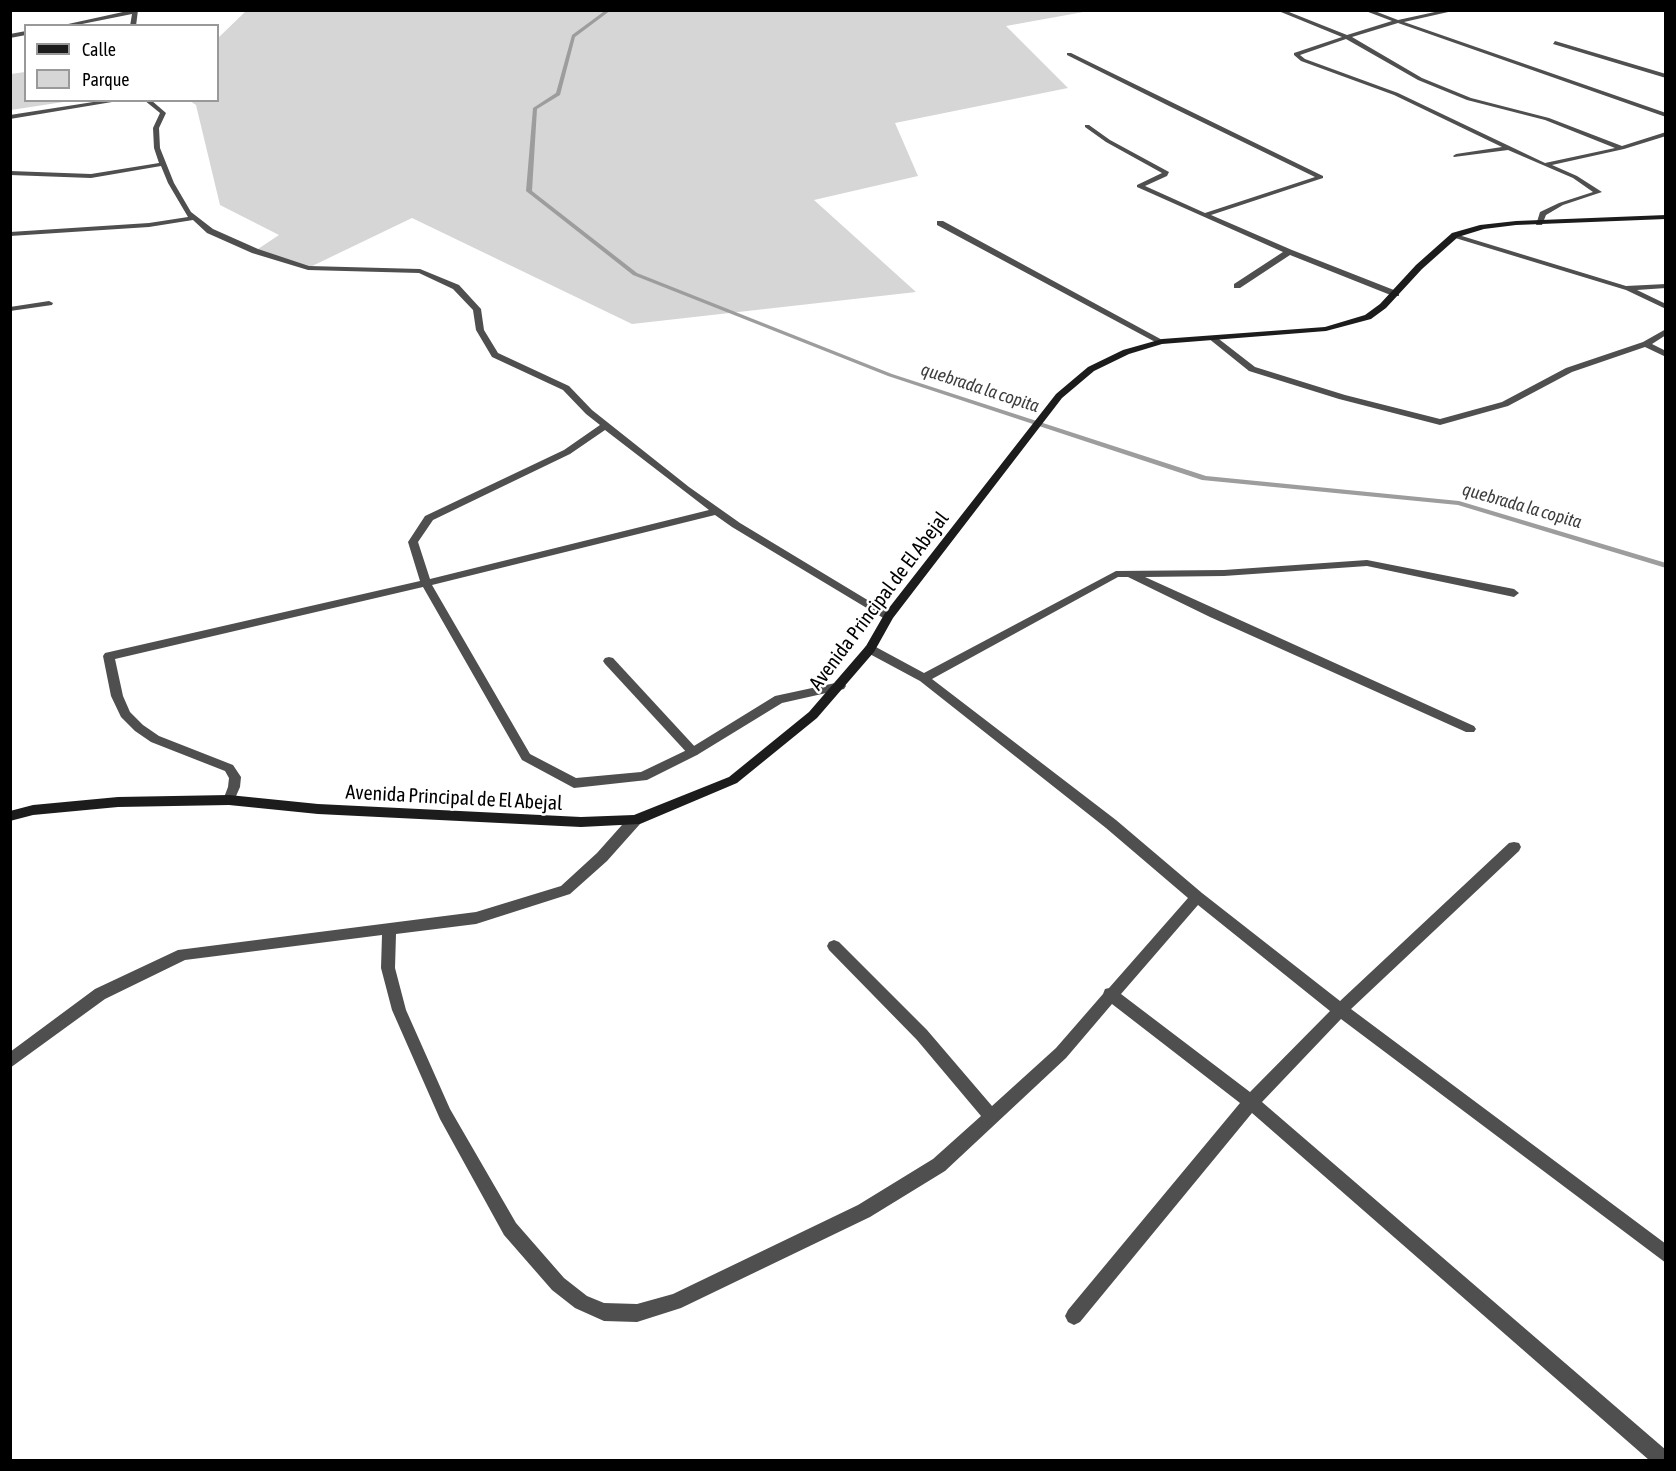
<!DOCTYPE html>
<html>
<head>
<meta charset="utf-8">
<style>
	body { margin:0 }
	#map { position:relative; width:1676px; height:1471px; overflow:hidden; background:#fff; font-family:"Asap Condensed",sans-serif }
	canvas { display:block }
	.frame { position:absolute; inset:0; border:12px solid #000; pointer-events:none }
	.legend { position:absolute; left:24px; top:24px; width:195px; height:78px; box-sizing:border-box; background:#fff; border:2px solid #999; margin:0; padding:8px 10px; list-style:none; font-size:18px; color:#000 }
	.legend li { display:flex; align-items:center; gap:12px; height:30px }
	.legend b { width:30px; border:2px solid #999 }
</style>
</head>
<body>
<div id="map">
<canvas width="1676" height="1471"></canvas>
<div class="frame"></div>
<ul class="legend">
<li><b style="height:8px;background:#1c1c1c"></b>Calle</li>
<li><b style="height:16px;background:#d6d6d6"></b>Parque</li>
</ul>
</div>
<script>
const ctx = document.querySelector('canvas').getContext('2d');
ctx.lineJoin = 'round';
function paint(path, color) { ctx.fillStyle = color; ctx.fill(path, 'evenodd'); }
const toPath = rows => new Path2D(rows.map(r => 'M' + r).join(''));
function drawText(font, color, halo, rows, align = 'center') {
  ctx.font = font + ' "Asap Condensed",sans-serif'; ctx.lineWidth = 5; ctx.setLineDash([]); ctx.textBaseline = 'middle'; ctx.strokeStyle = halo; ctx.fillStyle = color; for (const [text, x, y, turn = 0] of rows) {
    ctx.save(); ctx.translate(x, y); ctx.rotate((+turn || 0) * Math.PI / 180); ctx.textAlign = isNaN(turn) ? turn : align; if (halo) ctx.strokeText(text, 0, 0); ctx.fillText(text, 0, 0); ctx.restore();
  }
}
const green = toPath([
	[246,11,1089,10,1089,11,1006,26,1068,88,895,123,918,176,814,200,916,292,632,324,412,218,308,268,255,251,279,235,220,205,196,105,190,101,218,100,218,38],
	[25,72,26,100,70,101,11,110,11,74]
]);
const stream = toPath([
	[606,10,611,10,575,37,560,95,537,109,532,191,637,273,892,374,1206,476,1459,501,1666,563,1666,568,1458,505,1202,480,888,376,633,275,526,191,533,108,556,93,572,35,606,10]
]);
const service = toPath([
	[609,657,613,658,697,749,699,752,697,755,689,755,605,664,603,661,605,658,609,657]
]);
const minor = toPath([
	[132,10,138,10,136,26,130,26,132,14,72,26,59,26,132,10],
	[1276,10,1284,10,1347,35,1392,21,1363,10,1372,10,1398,20,1444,10,1457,10,1404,22,1666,113,1666,117,1398,23,1352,37,1422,78,1471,98,1549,118,1622,146,1666,132,1666,136,1624,149,1552,165,1577,176,1602,192,1563,205,1546,215,1542,225,1536,225,1540,212,1559,203,1593,192,1573,178,1508,150,1454,157,1453,156,1456,154,1502,147,1394,95,1301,61,1294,55,1294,53,1342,37,1276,10],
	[1346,39,1418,80,1467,100,1545,120,1615,148,1545,163,1398,93,1305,59,1300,55,1346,39],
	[26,31,26,35,10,38,10,34,26,31],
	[1555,41,1666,74,1666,78,1553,44,1555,41],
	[1067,53,1071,53,1323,176,1323,178,1211,215,1292,250,1399,292,1399,296,1393,296,1290,255,1240,288,1234,288,1234,284,1283,252,1137,187,1137,185,1162,173,1106,142,1085,127,1085,125,1089,125,1110,140,1169,172,1167,176,1145,186,1205,213,1315,177,1171,107,1067,55,1067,53],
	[106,100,124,100,10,119,10,115,106,100],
	[144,100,151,100,166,113,159,128,160,148,174,183,191,212,213,229,258,249,309,266,420,269,459,285,481,309,484,330,498,353,569,386,592,410,689,487,740,523,894,616,889,620,885,619,732,527,715,515,432,585,530,754,576,778,641,772,689,749,775,696,840,682,844,683,846,686,844,689,782,703,697,755,647,780,574,788,522,760,423,587,115,659,123,696,130,712,143,725,159,736,233,765,241,777,240,787,233,803,225,803,223,800,228,787,229,778,225,771,151,742,135,731,121,717,111,696,103,656,105,653,420,581,408,542,425,516,564,450,600,425,586,414,563,390,492,357,476,330,473,310,453,289,419,273,308,270,252,253,207,233,193,220,149,227,10,236,10,232,149,223,188,217,168,183,161,166,91,178,10,175,10,171,91,174,159,163,154,148,153,128,160,113,144,100],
	[605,430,709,510,430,579,418,542,433,520,570,454,605,430],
	[937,221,943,221,1166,342,1159,344,937,225,937,221],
	[1452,233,1626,286,1666,284,1666,288,1637,290,1666,304,1666,309,1626,290,1452,237,1452,233],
	[49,301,53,303,52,305,10,311,10,307,49,301],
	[1666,329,1666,335,1652,344,1666,351,1666,357,1645,347,1572,372,1508,406,1440,425,1339,399,1249,371,1208,338,1215,336,1255,367,1345,395,1440,419,1502,402,1566,368,1643,342,1666,329],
	[1367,560,1514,589,1519,593,1514,597,1367,566,1224,576,1145,577,1474,726,1476,729,1474,732,1466,732,1210,617,1128,577,1118,577,932,679,1116,820,1202,893,1340,1001,1509,843,1514,842,1519,843,1521,847,1519,851,1351,1009,1666,1244,1666,1263,1341,1019,1262,1102,1666,1450,1666,1460,1649,1460,1252,1113,1080,1322,1074,1325,1068,1322,1065,1316,1068,1310,1240,1103,1112,1004,1066,1058,945,1171,870,1217,681,1308,637,1322,604,1321,575,1308,552,1290,504,1235,440,1119,392,1010,381,968,382,935,185,960,105,999,10,1068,10,1052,95,989,178,950,476,912,561,886,597,853,630,816,640,816,641,820,640,824,607,861,570,894,476,924,396,934,395,968,406,1010,450,1109,516,1223,564,1278,587,1296,604,1303,637,1304,673,1294,858,1205,933,1159,981,1116,917,1040,829,950,827,946,829,942,834,940,839,942,927,1030,992,1106,1056,1048,1103,994,1105,989,1109,988,1188,898,1106,828,920,681,866,652,864,649,866,646,874,646,924,673,1116,571,1224,570,1367,560],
	[1198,905,1330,1011,1250,1092,1121,994,1198,905]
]);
const secondary = toPath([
	[1666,215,1666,219,1516,225,1484,229,1458,237,1422,269,1386,308,1371,319,1326,331,1162,344,1129,354,1094,371,1062,398,893,618,874,652,817,718,737,783,640,824,581,827,318,814,229,805,118,807,33,815,10,821,10,811,33,805,118,797,229,795,318,804,581,817,634,815,729,777,809,712,866,646,885,613,1056,394,1088,367,1123,350,1162,339,1325,327,1365,315,1380,304,1416,265,1452,233,1480,225,1516,221,1666,215]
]);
const farWaternames = [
	["quebrada la copita",980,388,18],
	["quebrada la copita",1522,506,16]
];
const streetNames = [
	["Avenida Principal de El Abejal",879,601,-53],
	["Avenida Principal de El Abejal",454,798,3]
];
paint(green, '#d6d6d6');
paint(stream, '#9d9d9d');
paint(service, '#4f4f4f');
paint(minor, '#4f4f4f');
paint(secondary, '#1c1c1c');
drawText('italic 18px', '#3e3e3e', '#fff', farWaternames);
drawText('20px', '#000', '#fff', streetNames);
</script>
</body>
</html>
